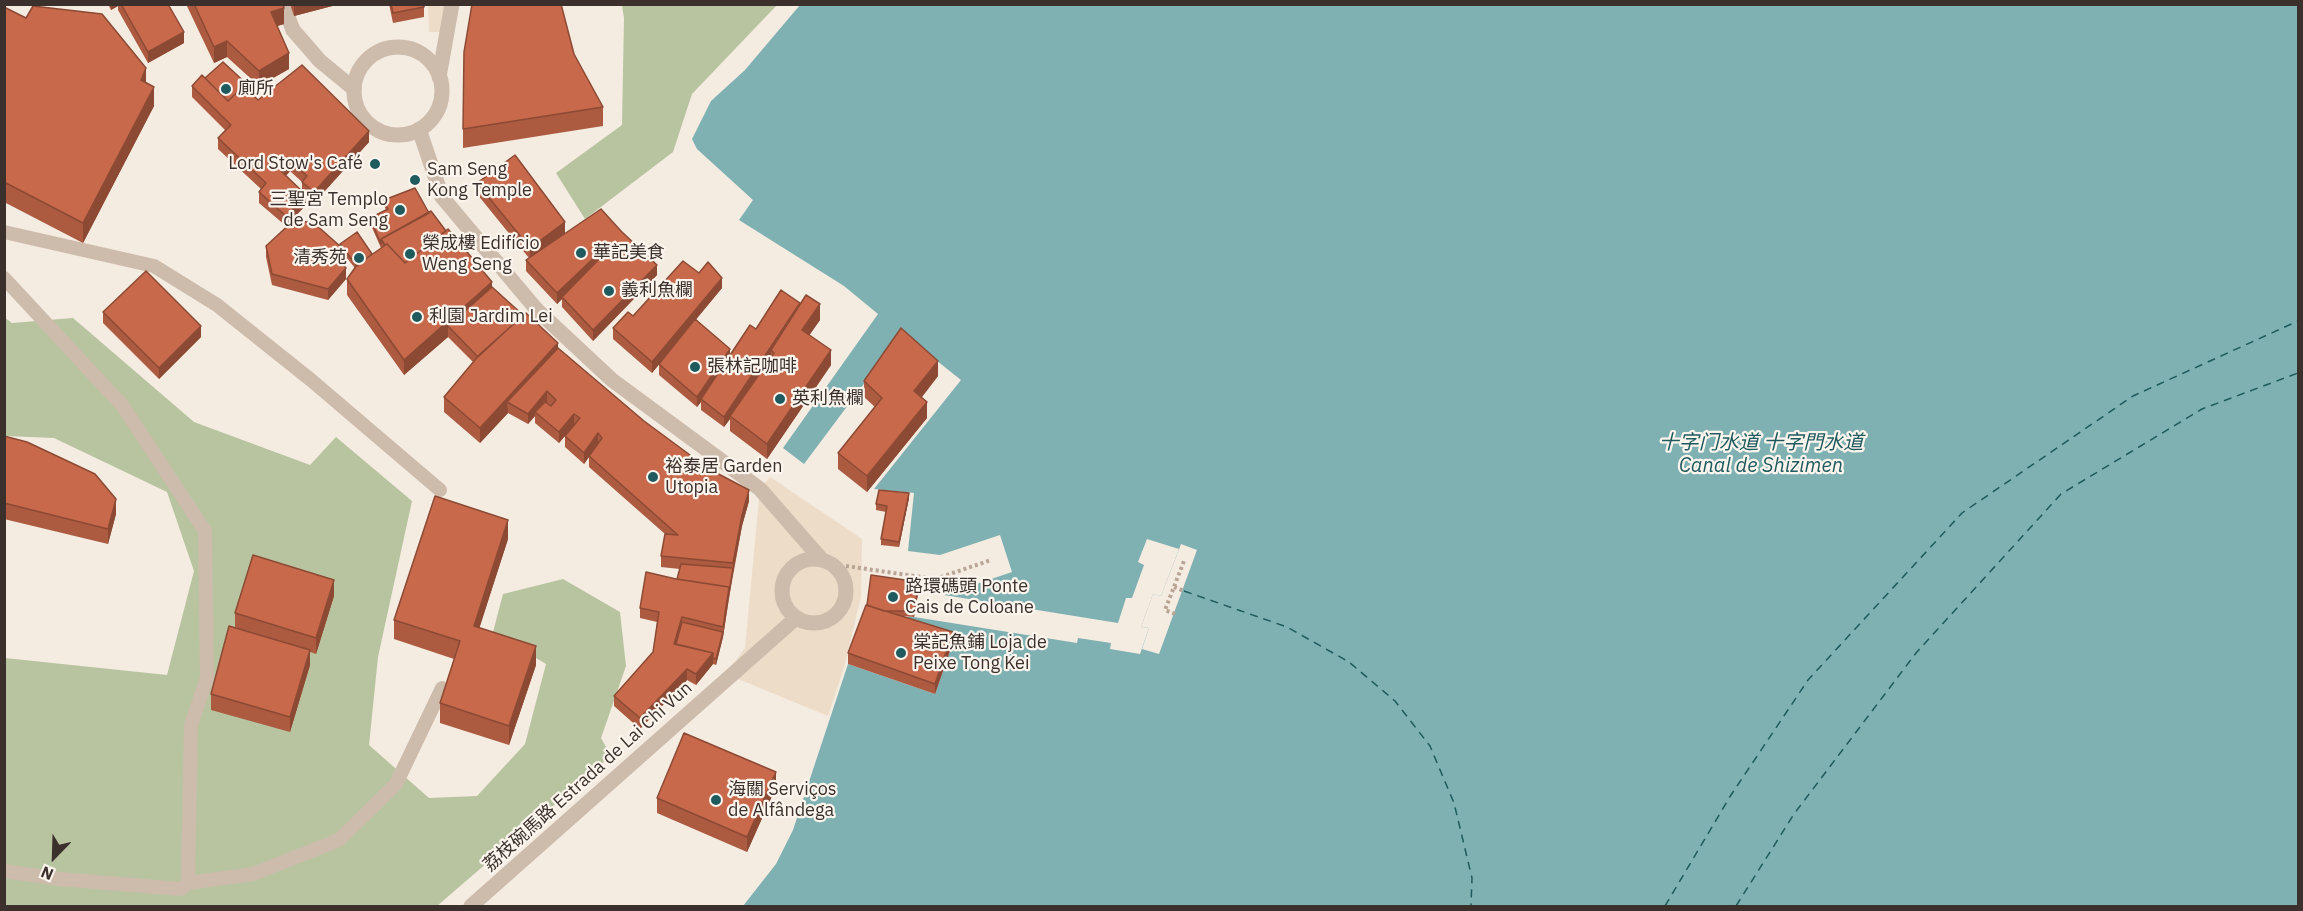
<!DOCTYPE html>
<html>
<head>
<meta charset="utf-8">
<style>
	body { margin:0 }
	#map { position:relative; width:2303px; height:911px; overflow:hidden; background:#f4ebe1; font-family:"IBM Plex Sans",sans-serif }
	canvas { display:block }
	.frame { position:absolute; inset:0; border:6px solid #3b302b; pointer-events:none }
	.north { position:absolute; left:24px; top:827px; width:60px; height:60px; -webkit-text-stroke:4px #fbf5ee; paint-order:stroke; rotate:203deg; font-size:16px; font-weight:700; line-height:24px; text-align:center; color:#3b302b }
	.north::after { content:''; display:block; margin:auto; width:21px; height:27px; background:#3b302b; clip-path:polygon(50% 0,100% 100%,50% 72%,0 100%) }
</style>
</head>
<body>
<div id="map">
<canvas width="2303" height="911"></canvas>
<div class="frame"></div>
<div class="north">N</div>
</div>
<script>
const ctx = document.querySelector('canvas').getContext('2d');
ctx.lineJoin = 'round';
function paint(path, color) { ctx.fillStyle = color; ctx.fill(path, 'evenodd'); }
const toPath = rows => new Path2D(rows.map(r => 'M' + r).join(''));
function strokePath(path, color, width, dash) { ctx.strokeStyle = color; ctx.lineWidth = width; ctx.lineCap = dash ? 'butt' : 'round'; ctx.setLineDash(dash || []); ctx.stroke(path); }
function drawText(font, color, halo, rows, align = 'center') {
  ctx.font = font + ' "IBM Plex Sans","Noto Sans SC",sans-serif'; ctx.lineWidth = 4.5; ctx.setLineDash([]); ctx.textBaseline = 'middle'; ctx.strokeStyle = halo; ctx.fillStyle = color; for (const [text, x, y, turn = 0] of rows) {
    ctx.save(); ctx.translate(x, y); ctx.rotate((+turn || 0) * Math.PI / 180); ctx.textAlign = isNaN(turn) ? turn : align; if (halo) ctx.strokeText(text, 0, 0); ctx.fillText(text, 0, 0); ctx.restore();
  }
}
const green = toPath([
	[622,5,777,5,692,94,673,152,585,219,556,173,622,125,624,18],
	[4,317,12,323,73,318,194,422,310,465,336,437,412,501,378,657,369,745,429,798,477,796,525,744,546,664,493,632,503,594,563,579,620,612,626,666,601,738,611,756,437,906,5,906,5,658,167,675,194,571,167,492,54,438,5,436]
]);
const plaza = toPath([
	[428,5,452,5,447,32,429,32],
	[770,477,862,539,861,597,845,664,828,716,726,674,745,648,760,489]
]);
const water = toPath([
	[800,5,2298,5,2298,906,743,906,776,864,793,830,848,664,935,694,953,642,866,616,914,617,1077,643,1078,638,1111,643,1110,649,1140,654,1149,628,1141,627,1153,594,1161,596,1179,549,1147,539,1138,562,1144,565,1132,598,1126,598,1118,623,944,595,1012,572,1000,535,940,555,908,551,914,493,874,489,961,380,902,333,804,464,783,448,878,314,844,286,739,220,753,200,697,149,692,139,711,101,745,70]
]);
const pier = toPath([
	[1181,544,1197,550,1159,654,1142,649,1149,628,1141,627,1153,594,1161,596]
]);
const ferry = toPath([
	[1184,591,1287,627,1349,662,1395,701,1430,746,1454,803,1472,878,1471,906],
	[1665,906,1731,795,1808,680,1962,513,2133,396,2298,321],
	[1736,906,1794,814,1916,653,2061,494,2202,409,2298,373]
]);
const path = toPath([
	[846,566,935,579,991,560],
	[1174,587,1184,591],
	[1175,614,1165,610,1184,561]
]);
const service = toPath([
	[4,232,154,266,217,305,311,380,440,490],
	[4,278,122,405,205,531,207,678,191,725,188,883],
	[4,871,59,879,181,889,188,883,253,874,339,840,396,784,442,688]
]);
const pedestrian = toPath([
	[283,4,293,30,320,61,354,89]
]);
const minor = toPath([
	'354 91a44 44 0 1 1 88 0a44 44 0 1 1-88 0Z',
	[439,77,452,4],
	[419,129,442,197,537,310,612,380,760,489,822,560],
	'782 591a32 32 0 1 1 64 0a32 32 0 1 1-64 0Z',
	[471,906,796,618]
]);
const wall = toPath([
	[108,4,168,4,184,43,148,63,118,10,118,6,111,10],
	[186,4,283,4,284,24,277,26,289,69,259,86,227,57,214,63],
	[290,4,340,4,294,16],
	[389,4,424,4,424,17,393,23],
	[4,7,146,83,154,106,83,243,4,202],
	[574,54,603,107,603,126,463,148,463,129],
	[205,78,249,92,258,100,369,142,314,203,306,196,306,205,286,226,259,203,259,192,261,189,218,149,218,138,225,130,192,97,192,86],
	[290,171,302,182,302,191,286,176],
	[477,183,565,233,545,247,601,209,657,275,593,341,562,307,562,299,557,304,526,271,526,260,529,258,477,194],
	[384,200,429,213,446,231,492,287,558,348,644,421,749,501,742,526,729,598,723,637,716,665,713,664,696,685,687,680,640,729,614,706,614,696,653,652,657,622,640,618,640,608,677,579,680,569,661,567,661,556,665,534,589,467,589,457,584,464,565,447,565,436,574,425,559,443,535,423,535,416,528,424,508,413,480,443,444,412,444,397,473,362,448,337,404,375,347,295,347,279,355,268,341,251,341,258,339,260,346,279,328,300,272,285,266,257,266,246,340,246,340,244,372,254,381,248,370,223,370,218,386,210,384,205],
	[699,273,722,288,696,319,730,355,756,329,800,305,820,320,809,335,831,365,767,459,730,431,730,419,724,427,701,410,701,402,697,407,659,375,659,364,660,363,652,373,613,339,613,328],
	[103,312,201,337,159,379,103,323],
	[938,376,922,397,927,418,867,492,838,469,838,453,875,407,864,397,864,381],
	[4,436,116,514,108,544,4,519],
	[909,498,899,547,881,545,881,539,886,512,876,510,876,504],
	[508,539,479,628,536,665,509,745,440,723,440,703,454,659,394,639,394,620],
	[919,588,914,617,903,616,953,642,935,694,848,664,848,653,867,605],
	[334,596,316,654,310,652,310,665,290,732,211,710,211,694,235,628,235,613],
	[776,787,747,852,657,813,657,798]
]);
const shadedWall = toPath([
	[111,4,118,4,118,6,111,10],
	[294,4,340,4,294,16],
	[284,8,284,24,271,28,271,12],
	[184,32,184,43,148,63,148,52],
	[227,41,227,57,214,63,214,47],
	[289,53,289,69,259,86,259,71],
	[146,68,146,88,141,80],
	[154,87,154,106,83,243,83,223],
	[369,131,369,142,314,203,314,192],
	[290,160,290,171,281,181,281,171],
	[306,195,306,205,286,226,286,216],
	[565,222,565,233,530,259,530,248],
	[341,247,341,258,334,265,334,254],
	[598,254,598,264,562,297,562,299,557,304,557,293],
	[657,265,657,275,593,341,593,330],
	[346,268,346,279,328,300,328,289],
	[722,278,722,288,652,373,652,362],
	[492,282,492,298,448,326,448,337,404,375,404,360],
	[800,303,800,314,771,350,771,358,730,416,730,419,724,427,724,417],
	[820,304,820,320,802,346,802,330],
	[201,326,201,337,159,379,159,368],
	[558,343,558,358,507,402,508,413,480,443,480,428],
	[730,349,730,360,701,399,701,402,697,407,697,397],
	[831,350,831,365,767,459,767,444],
	[938,361,938,376,914,407,914,391],
	[547,391,547,402,537,414,535,412,535,416,528,424,528,414],
	[927,402,927,418,867,492,867,476],
	[574,414,574,425,559,443,559,432],
	[598,433,598,444,584,464,584,453],
	[749,490,749,501,742,526,733,573,733,563,742,515],
	[909,493,909,498,899,547,899,542],
	[116,499,116,514,108,544,108,529],
	[508,520,508,539,474,645,474,626],
	[733,568,733,573,729,598,723,637,716,665,716,659,723,632,729,587],
	[334,580,334,596,316,654,316,638],
	[919,582,919,588,914,617,914,611],
	[682,617,682,628,676,649,674,644],
	[953,632,953,642,935,694,935,684],
	[536,646,536,665,509,745,509,726],
	[310,650,310,665,290,732,290,717],
	[713,653,713,664,696,685,696,674],
	[687,669,687,680,640,729,640,718],
	[776,772,776,787,747,852,747,837]
]);
const building = toPath([
	[121,4,168,4,184,32,148,52,121,4],
	[194,4,283,4,284,8,271,12,289,53,259,71,227,41,214,47,194,4],
	[391,4,424,4,424,7,393,13,391,4],
	[472,4,561,4,574,54,603,107,463,129,464,52,472,4],
	[33,6,102,14,146,68,141,80,154,87,83,223,4,182,4,7,26,18,33,6],
	[223,62,249,86,246,89,244,86,228,101,205,78,223,62],
	[302,65,369,131,314,192,302,182,307,176,290,160,281,171,306,195,286,216,259,192,266,183,218,138,231,125,192,86,202,75,228,101,244,86,258,100,302,65],
	[515,155,565,222,530,248,477,183,515,155],
	[415,188,429,213,381,239,381,244,370,218,388,209,384,200,415,188],
	[601,209,621,231,657,265,593,330,562,297,602,256,598,254,557,293,526,260,601,209],
	[431,211,446,231,405,263,387,244,385,245,381,239,431,211],
	[294,220,314,223,341,247,334,254,346,268,328,289,272,274,266,246,294,220],
	[448,229,492,282,404,360,347,279,357,265,387,244,405,263,448,229],
	[357,232,372,254,357,266,340,244,357,232],
	[683,261,699,273,708,262,722,278,652,362,613,328,628,312,633,316,683,261],
	[146,271,201,326,159,368,103,312,146,271],
	[492,287,523,315,478,357,448,326,492,287],
	[781,290,800,303,724,417,701,399,750,325,756,329,781,290],
	[806,295,820,304,802,330,831,350,767,444,730,416,774,353,771,350,806,295],
	[526,313,558,343,480,428,444,397,480,354,526,313],
	[695,319,730,349,697,397,659,364,695,319],
	[901,328,938,361,914,391,927,402,867,476,838,453,882,398,864,381,901,328],
	[558,348,644,421,709,469,749,490,742,515,733,563,661,556,665,534,678,535,589,456,602,438,598,433,584,453,565,436,580,418,574,414,559,432,535,412,545,402,551,406,556,400,547,391,528,414,507,402,558,348],
	[4,436,27,442,95,474,116,499,108,529,4,503,4,436],
	[879,490,909,493,899,542,881,539,887,506,876,504,879,490],
	[435,496,508,520,474,626,536,646,509,726,440,703,460,641,394,620,435,496],
	[253,555,334,580,316,638,235,613,253,555],
	[681,564,733,568,729,592,729,587,677,579,681,564],
	[646,572,676,579,729,587,723,627,682,617,674,644,713,653,696,674,687,669,640,718,614,696,653,652,659,612,640,608,646,572],
	[871,575,919,582,914,611,884,611,867,605,871,575],
	[866,605,953,632,935,684,848,653,866,605],
	[682,622,723,632,716,659,713,658,713,653,676,644,682,622],
	[229,626,310,650,290,717,211,694,229,626],
	[684,733,776,772,747,837,657,798,684,733]
]);
const markers = [
	[226,89,6,"#1f5a5e"],
	[375,164,6,"#1f5a5e"],
	[415,180,6,"#1f5a5e"],
	[400,210,6,"#1f5a5e"],
	[581,253,6,"#1f5a5e"],
	[410,254,6,"#1f5a5e"],
	[359,258,6,"#1f5a5e"],
	[609,291,6,"#1f5a5e"],
	[417,317,6,"#1f5a5e"],
	[695,367,6,"#1f5a5e"],
	[780,399,6,"#1f5a5e"],
	[653,477,6,"#1f5a5e"],
	[893,597,6,"#1f5a5e"],
	[901,653,6,"#1f5a5e"],
	[716,800,6,"#1f5a5e"]
];
const poiNames = [
	["廁所",238,89],
	["Lord Stow's Café",363,164,"right"],
	["Sam Seng",427,170],
	["Kong Temple",427,191],
	["三聖宮 Templo",388,200,"right"],
	["de Sam Seng",388,221,"right"],
	["榮成樓 Edifício",422,244],
	["Weng Seng",422,265],
	["華記美食",593,253],
	["清秀苑",347,258,"right"],
	["義利魚欄",621,291],
	["利園 Jardim Lei",429,317],
	["張林記咖啡",707,367],
	["英利魚欄",792,399],
	["裕泰居 Garden",665,467],
	["Utopia",665,488],
	["路環碼頭 Ponte",905,587],
	["Cais de Coloane",905,608],
	["棠記魚鋪 Loja de",913,643],
	["Peixe Tong Kei",913,664],
	["海關 Serviços",728,790],
	["de Alfândega",728,811]
];
const streetNames = [
	["荔枝碗馬路 Estrada de Lai Chi Vun",588,777,-42]
];
const waterNames = [
	["十字门水道 十字門水道",1761,443],
	["Canal de Shizimen",1761,466]
];
paint(green, '#b8c4a0');
paint(plaza, '#ecdcc8');
paint(water, '#7fb0b2');
paint(pier, '#f4ebe1');
strokePath(ferry, '#1f5a5e', 1.5, [8, 6]);
strokePath(path, '#b9a596', 4, [3, 3]);
strokePath(service, '#cdbbac', 14);
strokePath(pedestrian, '#cdbbac', 15);
strokePath(minor, '#cdbbac', 15);
paint(wall, '#ac5a40');
paint(shadedWall, '#8c4a34');
paint(building, '#c8694b');
strokePath(building, '#8c4a34', 1.5);
for (const [x, y, r, color] of markers) { const dot = new Path2D(); dot.arc(x, y, r, 0, 2 * Math.PI); ctx.fillStyle = color; ctx.fill(dot); strokePath(dot, '#fbf5ee', 2); }
drawText('18px', '#3b302b', '#fbf5ee', poiNames, 'left');
drawText('18px', '#3b302b', '#fbf5ee', streetNames);
drawText('italic 20px', '#1f5a5e', '#fbf5ee', waterNames);
</script>
</body>
</html>
